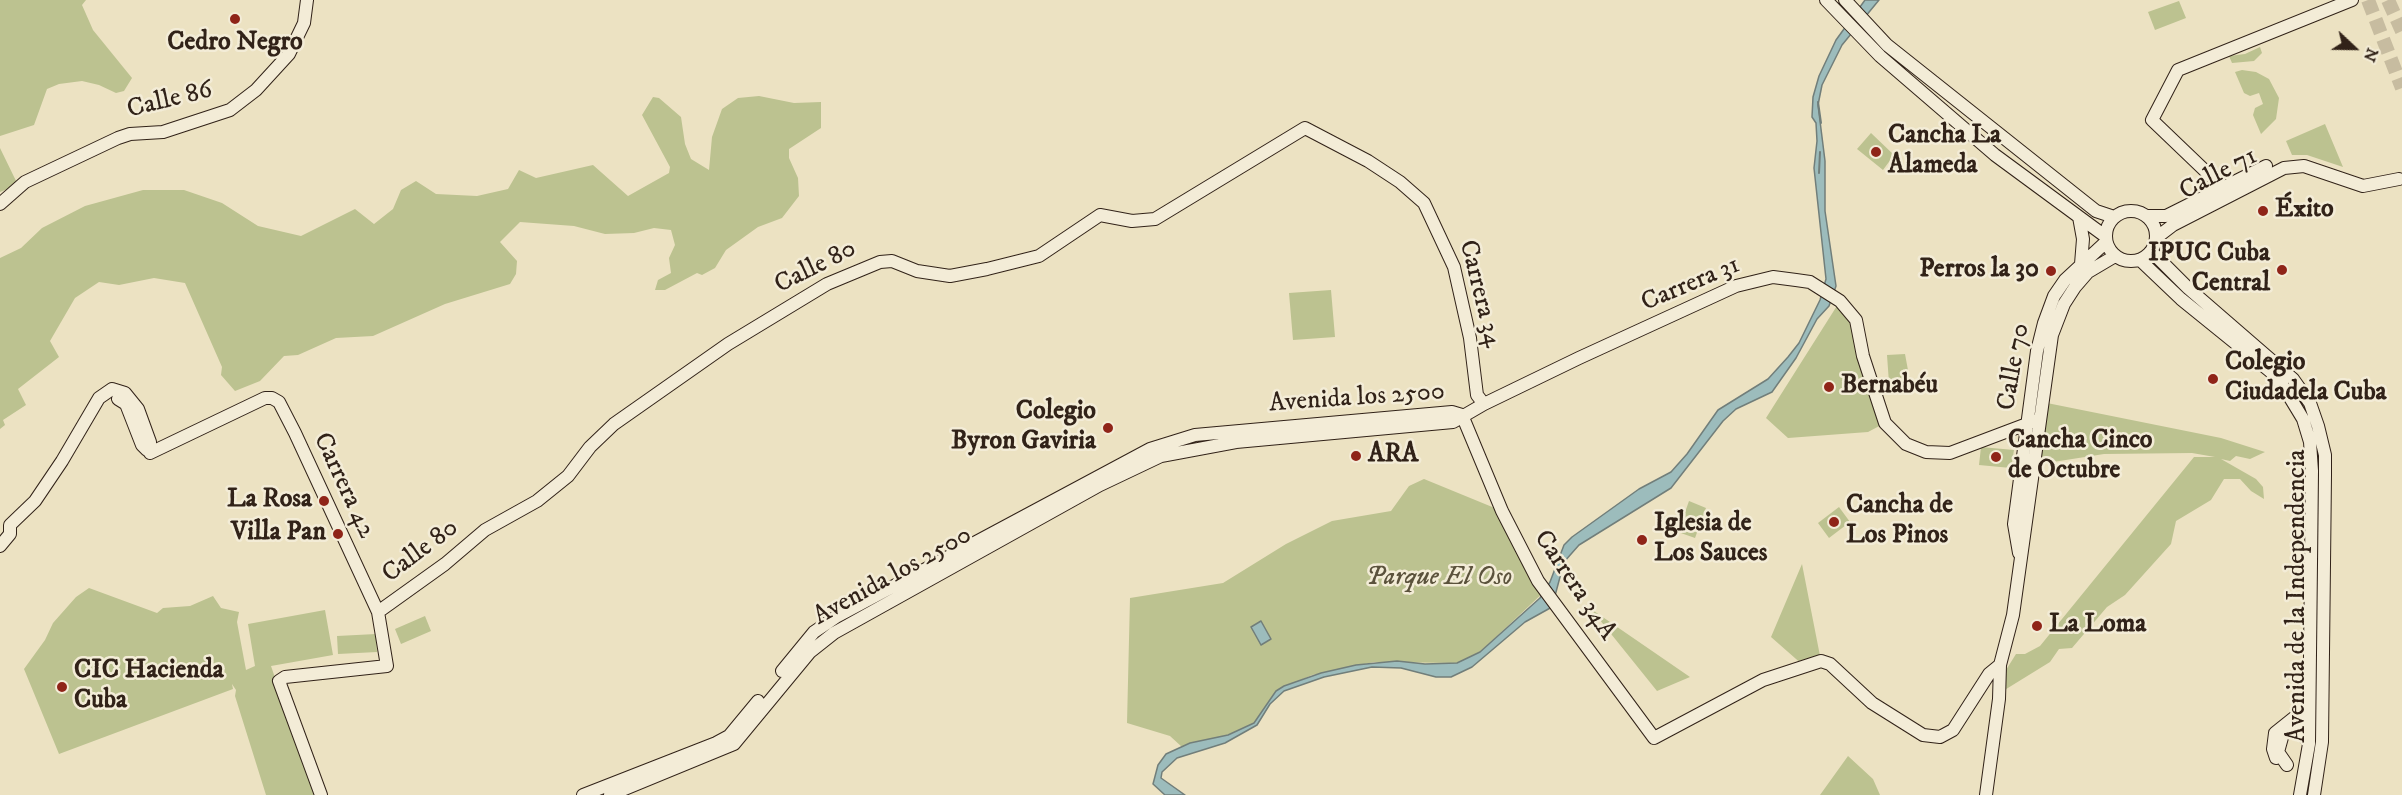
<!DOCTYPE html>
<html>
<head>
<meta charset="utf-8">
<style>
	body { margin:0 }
	#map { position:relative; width:2402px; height:795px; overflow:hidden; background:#ece2c2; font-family:"IM FELL DW Pica",serif }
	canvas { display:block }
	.north { position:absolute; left:2324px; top:18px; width:60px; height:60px; -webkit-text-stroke:4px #f3ecd7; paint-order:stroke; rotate:112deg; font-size:16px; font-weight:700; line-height:24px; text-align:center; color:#312218 }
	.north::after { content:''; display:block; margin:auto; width:21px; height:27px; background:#312218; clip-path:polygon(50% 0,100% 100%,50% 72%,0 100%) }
</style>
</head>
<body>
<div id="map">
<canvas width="2402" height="795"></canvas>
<div class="north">N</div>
</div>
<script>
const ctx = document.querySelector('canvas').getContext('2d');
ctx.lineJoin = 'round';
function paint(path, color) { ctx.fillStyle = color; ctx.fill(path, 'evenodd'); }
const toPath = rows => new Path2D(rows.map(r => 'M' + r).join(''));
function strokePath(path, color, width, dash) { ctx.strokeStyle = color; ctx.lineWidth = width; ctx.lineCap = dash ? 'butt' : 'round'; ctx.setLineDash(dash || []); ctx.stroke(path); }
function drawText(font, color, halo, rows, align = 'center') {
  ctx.font = font + ' "IM FELL DW Pica",serif'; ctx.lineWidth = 5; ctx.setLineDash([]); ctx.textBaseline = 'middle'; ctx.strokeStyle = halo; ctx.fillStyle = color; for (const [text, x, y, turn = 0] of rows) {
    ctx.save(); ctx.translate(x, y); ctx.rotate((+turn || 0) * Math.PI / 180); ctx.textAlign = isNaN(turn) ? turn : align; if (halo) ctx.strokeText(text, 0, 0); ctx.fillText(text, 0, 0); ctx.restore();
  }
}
const green = toPath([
	[0,0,86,0,82,5,93,30,132,78,124,91,116,93,99,85,82,81,59,84,47,89,34,125,0,136],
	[2179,1,2186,18,2155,30,2148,12],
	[2260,47,2262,53,2254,61,2232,63,2229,56,2245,54],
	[2242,70,2256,72,2269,79,2279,98,2276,119,2261,134,2253,115,2255,108,2263,104,2259,93,2250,96,2244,93,2235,72],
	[759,96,794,103,821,102,821,128,789,149,789,158,798,178,799,196,782,218,758,227,726,250,715,268,702,275,697,273,665,290,655,290,658,280,671,273,669,258,675,245,671,230,654,228,634,233,605,234,574,226,520,222,500,242,517,261,516,274,510,284,445,304,373,336,336,338,298,355,284,356,260,381,235,391,221,375,222,367,185,283,154,278,119,285,99,282,75,298,50,341,59,357,18,389,26,405,3,420,5,425,0,429,0,258,21,248,42,228,85,206,143,190,184,190,222,203,258,226,301,236,355,209,374,224,393,209,401,190,416,181,436,194,477,196,508,189,519,170,536,178,593,165,628,196,669,173,670,167,642,115,653,97,659,98,681,117,685,144,691,159,709,170,712,137,722,109,738,98],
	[2325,124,2343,167,2307,155,2292,155,2286,141],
	[1871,133,1894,155,1883,170,1857,149],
	[0,148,18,185,0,192],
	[1331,290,1335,337,1293,340,1289,293],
	[1840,301,1850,310,1885,423,1868,432,1788,438,1766,418],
	[1905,354,1910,381,1889,383,1887,355],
	[2042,402,2221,438,2265,452,2250,459,2236,456,2230,461,2221,459,2256,479,2263,487,2264,499,2251,491,2240,479,2224,479,2211,500,2176,521,2171,544,2125,595,2107,607,2072,648,2059,649,2050,662,2003,691,2006,670,2016,654,2025,654,2040,646,2194,457,2215,457,2192,453,2104,454,2034,465],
	[1981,447,2014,450,2011,468,1979,465],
	[1424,479,1502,511,1545,591,1480,652,1457,663,1374,662,1312,675,1276,691,1254,723,1228,735,1182,747,1170,736,1127,723,1130,598,1223,583,1286,544,1332,521,1391,511,1409,486],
	[1689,501,1706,508,1695,538,1678,532],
	[1839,507,1850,522,1829,538,1818,523],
	[1802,564,1821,661,1804,666,1771,637],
	[89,588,157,613,163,608,190,606,213,596,221,608,239,612,237,622,246,670,255,666,248,624,325,610,333,655,271,666,315,795,266,795,235,696,236,690,232,684,233,689,59,754,24,669,45,640,53,623,76,597],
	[1591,609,1690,677,1657,691],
	[425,616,431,631,401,644,395,629],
	[376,634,377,652,338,654,337,636],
	[1848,756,1873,779,1880,795,1820,795]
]);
const water = toPath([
	[1865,0,1879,0,1842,45,1822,85,1818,105,1825,161,1825,211,1836,286,1829,306,1817,319,1796,358,1772,392,1736,409,1723,421,1671,488,1579,545,1564,562,1552,607,1525,622,1472,667,1451,677,1436,677,1401,668,1372,667,1324,677,1284,691,1270,704,1257,725,1225,743,1177,758,1162,772,1161,778,1185,795,1165,795,1153,784,1158,765,1166,754,1190,743,1228,735,1254,723,1276,691,1284,686,1321,673,1356,665,1397,661,1425,664,1457,663,1480,652,1540,598,1550,582,1564,545,1572,537,1639,489,1671,472,1687,454,1718,410,1768,379,1788,357,1799,343,1820,300,1826,279,1814,168,1817,141,1816,123,1812,117,1813,97,1819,76,1836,40,1865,0],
	[1261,621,1271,639,1261,645,1251,627,1261,621]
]);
const stream = toPath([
	[1818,102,1821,123],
	[1819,173,1820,152]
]);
const primaryTunnel = toPath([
	[2368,0,2402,88],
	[2388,0,2402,31]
]);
const secondary = toPath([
	[1826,0,1880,56,1995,155,2105,236],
	[1845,0,1887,45,2096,211,2114,217],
	[2226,196,2222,187,2152,120,2178,70,2352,0],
	[0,204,25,182,118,138,130,134,163,132,230,110,256,90,289,54,304,23,307,0],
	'2106 236a25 25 0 1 1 50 0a25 25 0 1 1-50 0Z',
	[2148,216,2166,216,2266,166],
	[2079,217,2083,239,2081,264],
	[2156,238,2173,225,2284,168,2304,166,2363,186,2399,179],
	[2151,251,2188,288,2293,379,2310,403,2318,426,2325,455,2325,475,2322,742,2314,795],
	[2140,260,2181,299,2270,371,2283,386,2303,419,2310,442,2312,471,2309,744,2300,795],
	[118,399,126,404,142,445,147,450],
	[1462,415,1502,511,1538,581,1654,738,1763,680,1821,661,1830,664,1872,703,1923,735,1940,737,1953,730,1989,674,2000,665],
	[150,453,265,398,272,398,279,402,295,433,378,612,387,666,285,677,279,681,321,795],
	[0,546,10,534,10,525,35,501,62,461,99,398,112,389,125,393,138,409,150,442,150,453],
	[2019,553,2014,524,2037,351,2044,323,2054,296,2065,280,2106,242],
	[378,612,445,564,485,530,537,501,568,476,590,447,614,424,728,344,827,284,880,262,892,261,917,271,950,276,987,269,1039,256,1100,215,1132,221,1155,219,1305,128,1368,161,1400,182,1424,203,1454,267,1470,338,1477,395,1484,404],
	[782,671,814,632,836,617,1150,449,1195,435,1452,412,1462,415],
	[2276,758,2273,749,2275,733,2300,713,2308,699],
	[2287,765,2278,752,2283,734,2290,729,2301,731,2308,742],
	[583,795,716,743,729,736,758,701],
	[610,795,734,744,810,652,834,633,1100,485,1161,456,1236,442,1453,422,1484,404,1579,358,1736,286,1773,277,1796,280,1810,282,1840,301,1856,320,1863,356,1885,423,1906,444,1926,452,1950,453,2040,419],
	[1986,795,1999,699,2000,665,2013,615,2052,335,2064,304,2075,287,2088,272,2115,256]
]);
const markers = [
	[235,19,6,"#8f2418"],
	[1876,152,6,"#8f2418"],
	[2263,211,6,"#8f2418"],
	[2282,270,6,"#8f2418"],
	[2051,271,6,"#8f2418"],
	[2213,379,6,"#8f2418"],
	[1829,387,6,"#8f2418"],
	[1108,428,6,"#8f2418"],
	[1356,456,6,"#8f2418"],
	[1996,457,6,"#8f2418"],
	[324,501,6,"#8f2418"],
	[1834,522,6,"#8f2418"],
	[338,534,6,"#8f2418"],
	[1642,540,6,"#8f2418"],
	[2037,626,6,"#8f2418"],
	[62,687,6,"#8f2418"]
];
const poiNames = [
	["Cedro Negro",235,44,"center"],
	["Cancha La",1888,137],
	["Alameda",1888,167],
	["Éxito",2275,211],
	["IPUC Cuba",2270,255,"right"],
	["Central",2270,285,"right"],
	["Perros la 30",2039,271,"right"],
	["Colegio",2225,364],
	["Ciudadela Cuba",2225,394],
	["Bernabéu",1841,387],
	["Colegio",1096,413,"right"],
	["Byron Gaviria",1096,443,"right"],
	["Cancha Cinco",2008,442],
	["de Octubre",2008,472],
	["ARA",1368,456],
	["La Rosa",312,501,"right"],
	["Cancha de",1846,507],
	["Los Pinos",1846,537],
	["Iglesia de",1654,525],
	["Los Sauces",1654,555],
	["Villa Pan",326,534,"right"],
	["La Loma",2049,626],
	["CIC Hacienda",74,672],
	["Cuba",74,702]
];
const streetNames = [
	["Calle 86",170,101,-14],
	["Calle 71",2219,175,-28],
	["Calle 80",816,268,-27],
	["Carrera 31",1691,285,-23],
	["Carrera 34",1479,294,76],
	["Calle 70",2015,367,-80],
	["Avenida los 2500",1357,399,-4],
	["Carrera 42",343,486,65],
	["Calle 80",421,552,-37],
	["Avenida los 2500",893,577,-29],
	["Carrera 34A",1574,586,56],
	["Avenida de la Independencia",2299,596,-90]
];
const parkNames = [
	["Parque El Oso",1439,579]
];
paint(green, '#bcc290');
paint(water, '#9cbcbc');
strokePath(water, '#717e7a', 1.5);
strokePath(stream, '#717e7a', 2);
strokePath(primaryTunnel, '#c7bca0', 14, [14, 7]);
strokePath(secondary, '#312218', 14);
strokePath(secondary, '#f3ecd7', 12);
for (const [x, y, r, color] of markers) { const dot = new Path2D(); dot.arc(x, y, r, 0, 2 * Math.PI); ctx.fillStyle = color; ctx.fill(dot); strokePath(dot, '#f3ecd7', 2); }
drawText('bold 26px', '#312218', '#f3ecd7', poiNames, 'left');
drawText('26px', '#312218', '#f3ecd7', streetNames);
drawText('italic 26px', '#5b523c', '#f3ecd7', parkNames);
</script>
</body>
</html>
